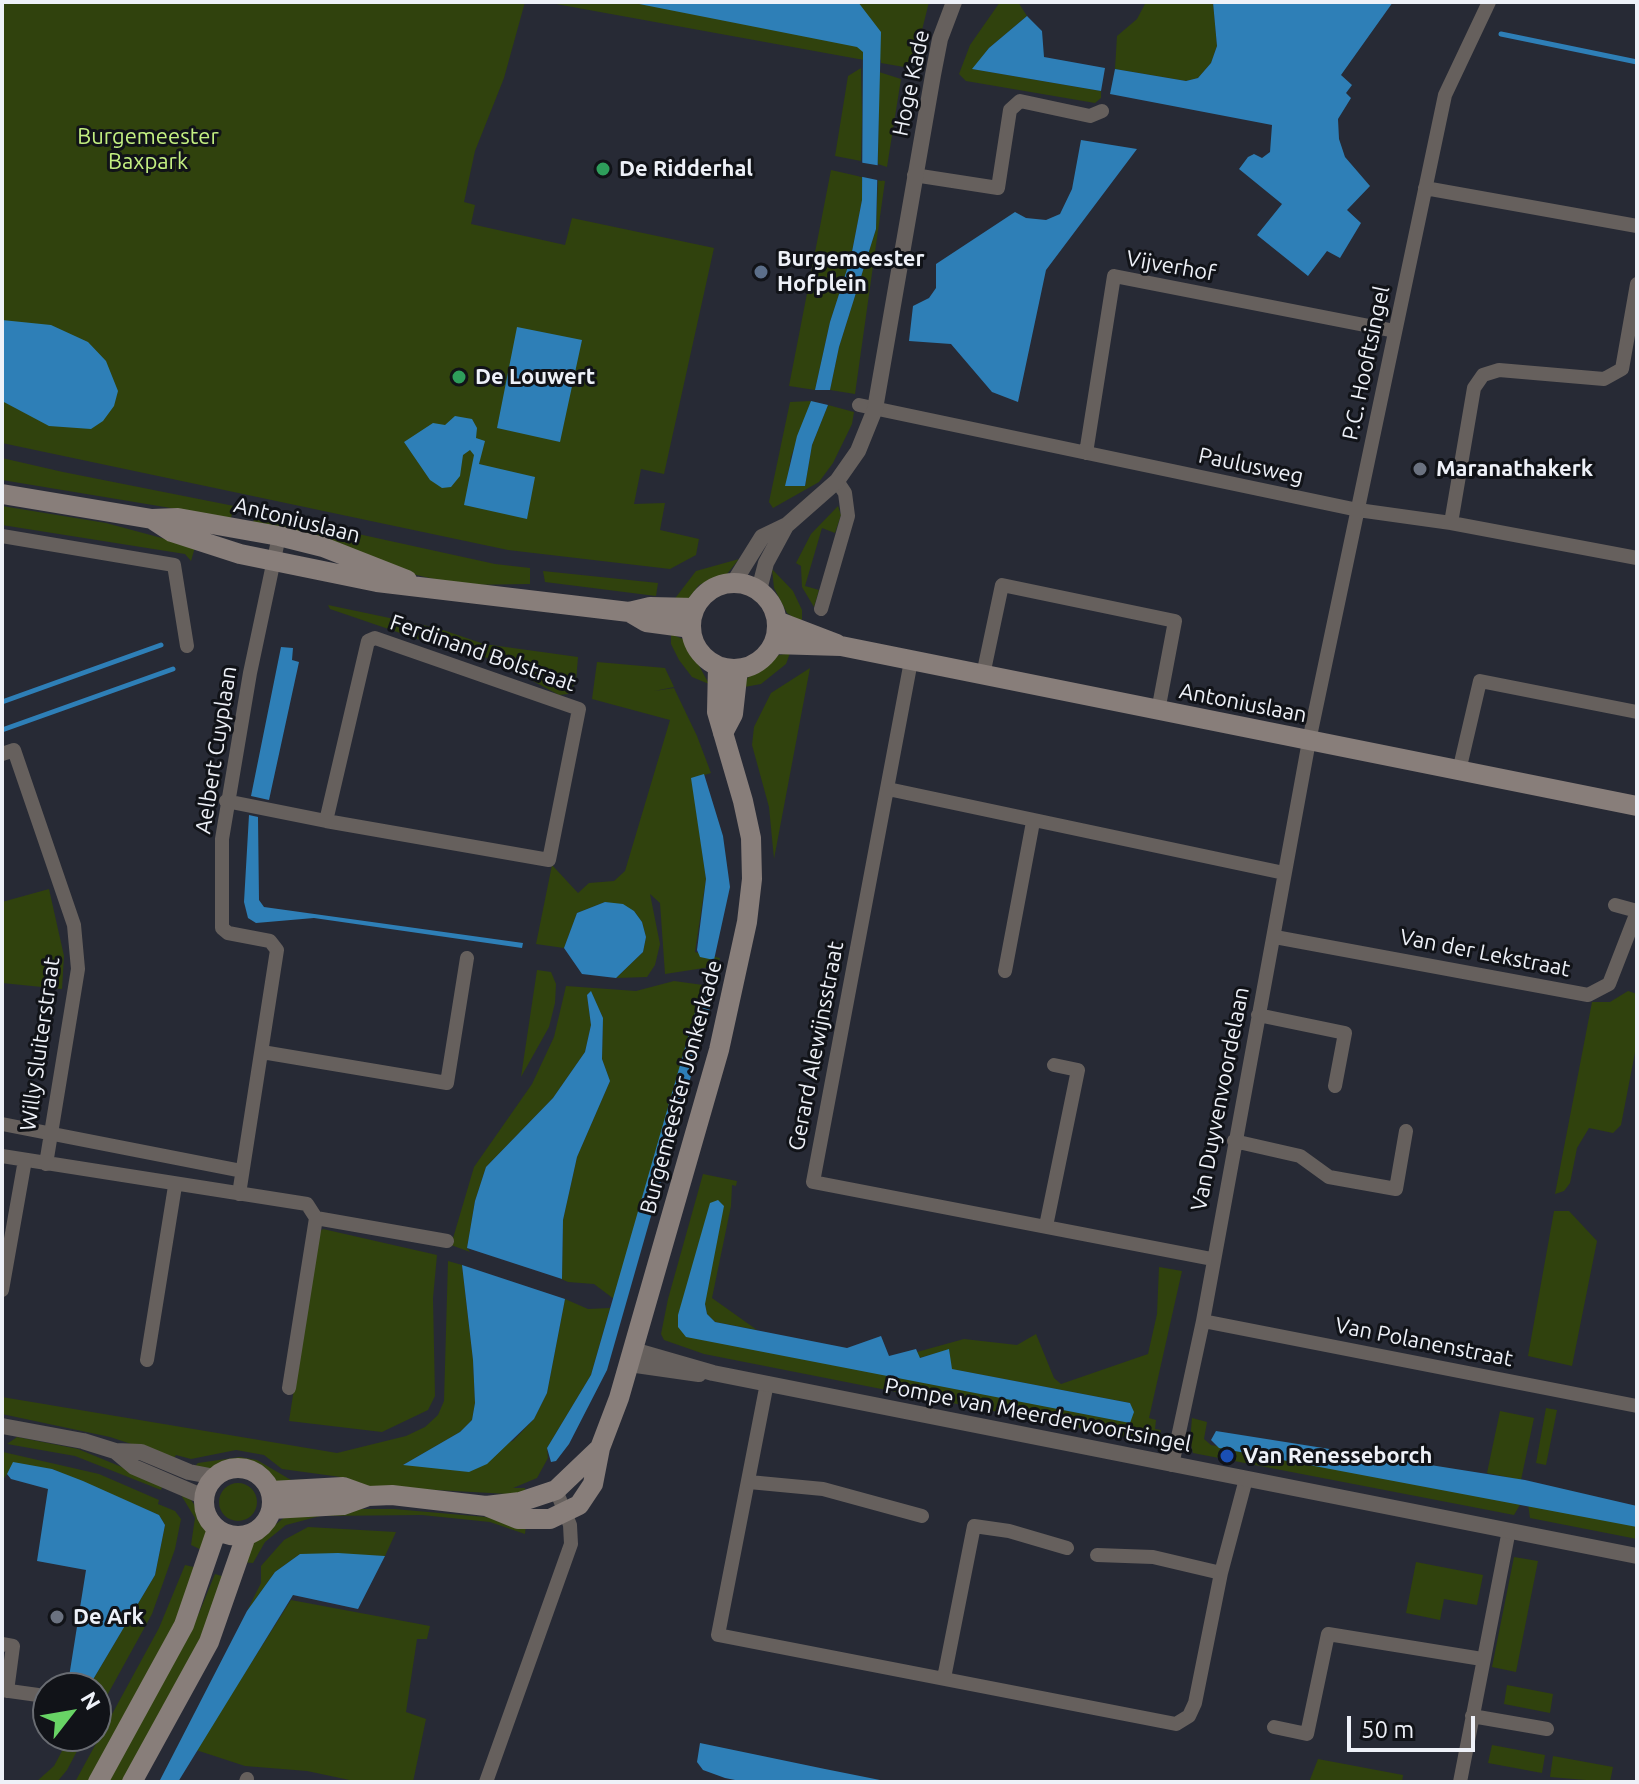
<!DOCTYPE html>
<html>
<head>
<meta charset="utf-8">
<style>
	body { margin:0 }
	#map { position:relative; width:1639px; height:1784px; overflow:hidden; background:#272a35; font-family:Ubuntu,sans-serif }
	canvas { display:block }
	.frame { position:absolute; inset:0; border:4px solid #eef1f8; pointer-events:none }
	.north { position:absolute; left:32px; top:1672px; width:80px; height:80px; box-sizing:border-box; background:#111318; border:2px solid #696c72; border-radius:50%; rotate:59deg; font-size:22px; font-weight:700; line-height:32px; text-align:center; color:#eef1f8 }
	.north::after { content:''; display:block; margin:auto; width:28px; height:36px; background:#68d465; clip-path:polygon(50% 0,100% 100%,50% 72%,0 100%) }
	.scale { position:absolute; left:1347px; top:1716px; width:128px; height:36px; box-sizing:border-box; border:4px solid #eef1f8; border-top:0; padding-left:10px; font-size:24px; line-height:28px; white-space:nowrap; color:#eef1f8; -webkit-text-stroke:6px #111318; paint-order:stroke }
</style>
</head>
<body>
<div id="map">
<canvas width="1639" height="1784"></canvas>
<div class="frame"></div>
<div class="north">N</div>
<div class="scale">50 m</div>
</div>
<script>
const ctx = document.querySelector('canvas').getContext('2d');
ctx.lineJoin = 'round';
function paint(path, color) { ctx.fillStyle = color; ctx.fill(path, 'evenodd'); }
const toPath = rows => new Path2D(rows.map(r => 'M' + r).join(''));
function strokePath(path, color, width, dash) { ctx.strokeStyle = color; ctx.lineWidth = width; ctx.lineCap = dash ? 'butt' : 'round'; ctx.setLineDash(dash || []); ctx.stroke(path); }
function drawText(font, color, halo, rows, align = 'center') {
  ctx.font = font + ' Ubuntu,sans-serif'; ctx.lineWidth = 6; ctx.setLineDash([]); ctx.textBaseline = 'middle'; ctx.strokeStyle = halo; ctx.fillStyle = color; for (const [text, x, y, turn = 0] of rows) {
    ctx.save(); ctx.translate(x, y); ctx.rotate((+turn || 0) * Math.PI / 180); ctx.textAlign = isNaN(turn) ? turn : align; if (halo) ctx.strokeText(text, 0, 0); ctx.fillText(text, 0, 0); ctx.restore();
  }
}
const green = toPath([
	[2,2,525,2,504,78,475,151,464,202,475,205,471,224,565,245,572,218,714,248,664,474,641,469,634,504,665,503,660,530,699,539,696,555,670,569,508,550,2,443],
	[545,2,929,2,919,42,911,64,905,63,904,67,881,63,881,60,864,57,864,60],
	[1000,2,1018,2,1027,16,989,48,973,69,1101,91,1101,98,1095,103,966,81,959,74,970,45],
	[1146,2,1213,2,1217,46,1211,63,1198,78,1186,81,1115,69,1117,36,1137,19],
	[861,68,862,116,861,161,835,156,848,76],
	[879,72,901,79,887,167,878,164],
	[831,170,862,177,862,200,851,257,830,322,815,390,789,386],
	[878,180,885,181,855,394,830,390,839,347,876,229],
	[811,401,791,457,786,486,805,486,812,445,828,405,854,412,852,424,833,463,819,482,773,508,769,502,790,402],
	[2,458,63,472,234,506,231,518,2,480],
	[2,506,106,523,195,547,191,561,185,554,2,525],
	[838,506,841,515,835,533,822,528,805,586,819,590,814,607,802,587,801,566,796,563,811,534],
	[258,512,495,564,530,568,530,584,460,585,412,574,251,526],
	[739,559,727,574,699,585,689,598,673,601,696,571],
	[772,569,793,591,802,610,802,623,787,613,774,588],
	[543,571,658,583,656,596,545,582],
	[328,605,437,628,484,644,578,657,576,682,568,694,559,695,492,659,444,648,330,609],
	[671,634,685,640,709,684,692,677,679,660,671,644],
	[790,653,786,664,761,684,739,688,752,673,779,655],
	[597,662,665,668,674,687,654,691,674,688,697,736,711,773,692,779,706,879,695,952,720,958,717,966,665,974,660,903,650,894,660,944,655,965,647,977,616,978,643,952,646,937,642,922,634,911,605,902,577,913,564,948,536,944,552,865,578,893,589,883,614,881,625,871,670,720,592,699],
	[810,668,774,859,769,807,752,745,754,727,771,693],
	[49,889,64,956,62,989,2,983,2,902],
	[537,970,551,972,556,984,555,1003,549,1027,521,1077],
	[674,981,703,985,614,1299,594,1284,568,1282,557,1277,562,1278,563,1220,577,1157,610,1081,602,1059,603,1018,591,992,587,995,591,1025,585,1052,553,1098,486,1167,475,1201,467,1248,470,1252,451,1245,474,1167,532,1084,554,1037,566,986,636,991],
	[1628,991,1637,994,1637,1042,1621,1125,1613,1133,1589,1128,1577,1148,1570,1183,1564,1191,1555,1194,1592,1002,1610,1002],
	[703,1174,737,1181,736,1186,732,1185,731,1206,712,1298,757,1330,715,1322,707,1314,705,1304,678,1315,1133,1416,1130,1403,951,1369,949,1350,919,1358,917,1352,964,1339,1017,1345,1036,1334,1054,1378,1061,1384,1148,1354,1157,1314,1159,1267,1182,1271,1149,1418,1156,1420,1155,1429,1161,1430,1160,1435,1150,1442,704,1354,664,1340,661,1334,668,1299],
	[1554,1211,1569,1211,1597,1241,1572,1366,1528,1356],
	[323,1229,437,1255,433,1298,435,1396,428,1410,382,1432,289,1421,318,1233],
	[448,1261,462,1265,473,1360,475,1403,472,1420,460,1432,403,1465,513,1441,534,1419,547,1393,565,1299,588,1309,610,1308,591,1375,547,1448,548,1458,537,1478,513,1488,525,1488,526,1495,276,1481,259,1466,246,1462,229,1462,212,1469,193,1468,198,1463,240,1457,257,1460,291,1480,348,1478,282,1469,264,1455,236,1450,191,1459,176,1455,174,1458,110,1437,2,1414,2,1397,337,1453,406,1436,425,1427,438,1415,444,1401],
	[1546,1408,1557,1410,1546,1465,1536,1463],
	[1500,1411,1534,1418,1521,1480,1487,1473],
	[1192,1418,1207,1422,1204,1439,1211,1445,1521,1503,1514,1515,1193,1453,1190,1441],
	[17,1437,78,1449,163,1484,161,1490,75,1456,7,1444],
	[3,1452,99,1474,159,1500,158,1504,175,1511,181,1519,175,1549,152,1614,104,1701,96,1700,96,1688,88,1688,155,1575,165,1525,159,1515,52,1469,7,1474,2,1481],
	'219 1502a19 19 0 1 1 38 0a19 19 0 1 1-38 0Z',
	[181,1495,189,1497,198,1510,208,1537,206,1552,191,1545,195,1518],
	[1528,1504,1637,1526,1637,1539,1530,1518],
	[342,1509,394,1509,485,1517,526,1525,525,1534,490,1522,422,1515,320,1516,286,1525,265,1542,253,1563,240,1562,253,1542,285,1517],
	[308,1527,396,1532,385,1556,300,1554,275,1572,247,1611,261,1583,261,1566,284,1540],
	[1514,1557,1538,1561,1516,1672,1492,1667],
	[1416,1562,1483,1575,1477,1605,1444,1599,1440,1620,1406,1613],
	[185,1565,202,1569,199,1578,88,1782,75,1782,159,1628],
	[215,1574,225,1577,196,1653,123,1782,108,1782,199,1613],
	[291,1600,430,1626,427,1639,417,1639,406,1712,426,1719,413,1782,359,1782,307,1771,245,1766,196,1750],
	[1507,1685,1553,1694,1550,1713,1504,1704],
	[70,1736,85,1736,67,1770,57,1782,36,1782,54,1766],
	[1492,1745,1545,1755,1542,1773,1488,1763],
	[1553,1756,1613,1767,1610,1782,1550,1777],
	[1318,1759,1403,1775,1402,1782,1309,1782]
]);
const water = toPath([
	[629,2,858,2,881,32,876,229,839,347,830,390,815,390,830,322,851,257,862,200,863,52,857,47],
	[1213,2,1393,2,1341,75,1352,85,1346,93,1351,98,1338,119,1339,139,1345,157,1370,186,1347,210,1361,223,1340,258,1327,251,1308,276,1257,235,1282,204,1239,169,1248,157,1254,154,1262,158,1270,152,1272,125,1110,94,1115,69,1186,81,1198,78,1211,63,1217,46],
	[1027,16,1042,31,1044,57,1105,68,1101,91,972,69,989,48],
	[1081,140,1137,149,1046,270,1018,402,992,392,951,344,909,341,913,306,929,298,936,288,936,264,1015,212,1026,218,1046,220,1060,214,1072,189],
	[2,320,51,325,88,342,106,361,118,391,114,406,103,421,91,429,49,426,2,401],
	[517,327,582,340,560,442,497,428],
	[811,401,828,405,812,445,805,486,785,486,797,436],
	[455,416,472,419,477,428,476,438,485,441,479,464,535,477,527,519,464,505,474,455,470,450,463,455,460,476,451,487,442,488,430,480,404,442,433,423,445,425],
	[281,647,293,648,292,660,299,662,269,800,251,796],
	[704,774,723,836,730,887,714,960,700,957,697,950,706,879,691,778],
	[249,815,258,817,259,900,264,907,523,943,522,948,314,918,256,923,248,918,244,902],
	[605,902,623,904,634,911,642,922,646,937,643,952,616,978,582,974,564,948,577,913],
	[703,985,715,988,709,1013,607,1370,569,1444,556,1461,551,1462,547,1448,591,1375],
	[591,991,603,1018,602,1059,610,1081,577,1157,563,1220,562,1279,467,1248,475,1201,486,1167,553,1098,585,1052,591,1025,587,995],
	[718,1200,724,1206,705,1304,707,1314,715,1322,847,1348,881,1336,889,1356,916,1349,920,1358,949,1349,952,1369,1130,1403,1134,1412,1130,1423,686,1337,678,1327,678,1315,710,1203],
	[462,1265,565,1299,547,1393,534,1419,487,1464,469,1472,403,1465,460,1432,472,1420,475,1403,473,1360],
	[1216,1431,1525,1480,1637,1506,1637,1527,1219,1448,1211,1440],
	[13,1462,52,1469,83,1481,159,1515,165,1525,155,1575,88,1688,54,1688,57,1675,69,1677,86,1570,37,1561,48,1489,11,1479,7,1474],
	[338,1553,385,1556,358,1609,293,1595,178,1782,159,1782,247,1611,275,1572,300,1554],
	[700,1743,825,1769,890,1782,745,1782,725,1778,703,1770,697,1762]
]);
const pier = toPath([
	[858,162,882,166,882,181,858,176]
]);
const stream = toPath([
	[1501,34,1637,62],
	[2,702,161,645],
	[2,730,173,669]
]);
const minor = toPath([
	[914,175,998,188,1010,110,1020,101,1090,116,1102,111],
	[1425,188,1637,226],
	[859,405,1358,510,1451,523,1637,558],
	[1086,453,1114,276,1395,331],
	[1451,523,1474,388,1483,375,1499,370,1604,379,1622,369,1637,284],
	[2,536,174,565,187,646],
	[821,609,848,516,845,493,837,481],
	[911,661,813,1182,1212,1259],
	[983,675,1002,585,1175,621,1158,711],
	[2,754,14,750,74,925,78,969,46,1164],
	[1459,771,1480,681,1637,712],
	[888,789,1284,873],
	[226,801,326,821,549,860,579,709,375,638,368,641,326,821],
	[1615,905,1637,911],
	[1275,937,1588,995,1609,984,1637,912],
	[1005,971,1033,822],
	[1258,1015,1345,1033,1335,1086],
	[262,1052,447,1083,467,958],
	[2,1124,242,1171],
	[1234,1141,1300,1156,1329,1177,1396,1189,1406,1131],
	[2,1156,307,1204,316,1218],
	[239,1194,277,950,270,941,228,933,222,928,222,839,250,673,279,536],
	[1046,1226,1078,1070,1054,1065],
	[2,1290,25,1160],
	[1203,1321,1637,1406],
	[147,1360,175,1186],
	[767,1383,718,1635,1176,1724,1189,1716,1195,1703,1221,1573,1246,1479],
	[289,1388,316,1218,447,1241],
	[1172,1465,1203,1321,1309,741,1445,95,1489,2],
	[749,1482,823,1489,922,1516],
	[1097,1555,1153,1557,1221,1573],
	[2,1644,13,1646,7,1691],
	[944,1678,974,1526,1009,1531,1067,1548],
	[2,1690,38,1695],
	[1472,1716,1547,1729],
	[1274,1727,1307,1734,1328,1634,1482,1659],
	[246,1782,247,1779],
	[486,1782,571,1544,570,1525,556,1490],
	[1460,1782,1509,1530]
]);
const tertiary = toPath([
	[734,582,762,537,787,525,837,481,858,451,875,409,933,75,940,39,954,2],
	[759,590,766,563,786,526],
	[633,1350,713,1373,1637,1556],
	[629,1364,699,1374],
	[2,1426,83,1441,115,1451,141,1452,189,1472,215,1477],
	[115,1451,134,1467,204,1497]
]);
const secondary = toPath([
	[2,494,152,519,178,518,279,536,323,547,407,580],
	[152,519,172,532,240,554,377,582,629,612,650,607,695,608],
	'691 626a43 43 0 1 1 86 0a43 43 0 1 1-86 0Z',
	[629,612,646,622,691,628],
	[777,621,837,644],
	[773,644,841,646,1637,806],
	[723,733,733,714,738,669],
	'204 1502a34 34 0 1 1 68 0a34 34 0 1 1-68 0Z',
	[271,1491,343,1487,368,1496],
	[486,1506,518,1519,550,1519,579,1505,593,1484,600,1448,619,1398,719,1050,747,922,752,879,751,838,743,801,717,712,718,666],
	[272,1509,343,1505,368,1496,392,1495,486,1506,520,1502,556,1490,600,1448],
	[98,1782,184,1625,217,1529],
	[132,1782,209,1642,246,1536]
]);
const markers = [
	[603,169,8,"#2e9e5b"],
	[761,272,8,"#5c6f8a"],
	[459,377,8,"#2e9e5b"],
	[1420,469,8,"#6b7280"],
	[1227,1456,8,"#1a4fb4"],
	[57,1617,8,"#6b7280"]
];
const streetNames = [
	["Hoge Kade",911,83,-78],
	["Vijverhof",1171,266,10],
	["P.C. Hooftsingel",1366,363,-78],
	["Paulusweg",1251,466,12],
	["Antoniuslaan",297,520,14],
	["Ferdinand Bolstraat",483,653,19],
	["Antoniuslaan",1243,703,11],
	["Aelbert Cuyplaan",216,750,-81],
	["Van der Lekstraat",1485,953,11],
	["Willy Sluiterstraat",40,1044,-82],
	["Gerard Alewijnsstraat",816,1046,-79],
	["Burgemeester Jonkerkade",681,1087,-75],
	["Van Duyvenvoordelaan",1220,1099,-79],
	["Van Polanenstraat",1424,1342,11],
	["Pompe van Meerdervoortsingel",1038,1415,11]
];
const parkNames = [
	["Burgemeester",148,137],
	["Baxpark",148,162]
];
const poiNames = [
	["De Ridderhal",619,169],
	["Burgemeester",777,259],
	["Hofplein",777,284],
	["De Louwert",475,377],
	["Maranathakerk",1436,469],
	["Van Renesseborch",1243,1456],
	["De Ark",73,1617]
];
paint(green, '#30420d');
paint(water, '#2e7fb7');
paint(pier, '#272a35');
strokePath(stream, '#2e7fb7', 5);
strokePath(minor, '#66605d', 14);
strokePath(tertiary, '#66605d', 16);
strokePath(secondary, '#887e7a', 20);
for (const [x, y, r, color] of markers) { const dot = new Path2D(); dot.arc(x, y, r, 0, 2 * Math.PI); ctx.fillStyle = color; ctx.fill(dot); strokePath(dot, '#111318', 3); }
drawText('22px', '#eef1f8', '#111318', streetNames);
drawText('22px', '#c3ef81', '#111318', parkNames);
drawText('bold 22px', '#eef1f8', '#111318', poiNames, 'left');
</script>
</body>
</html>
